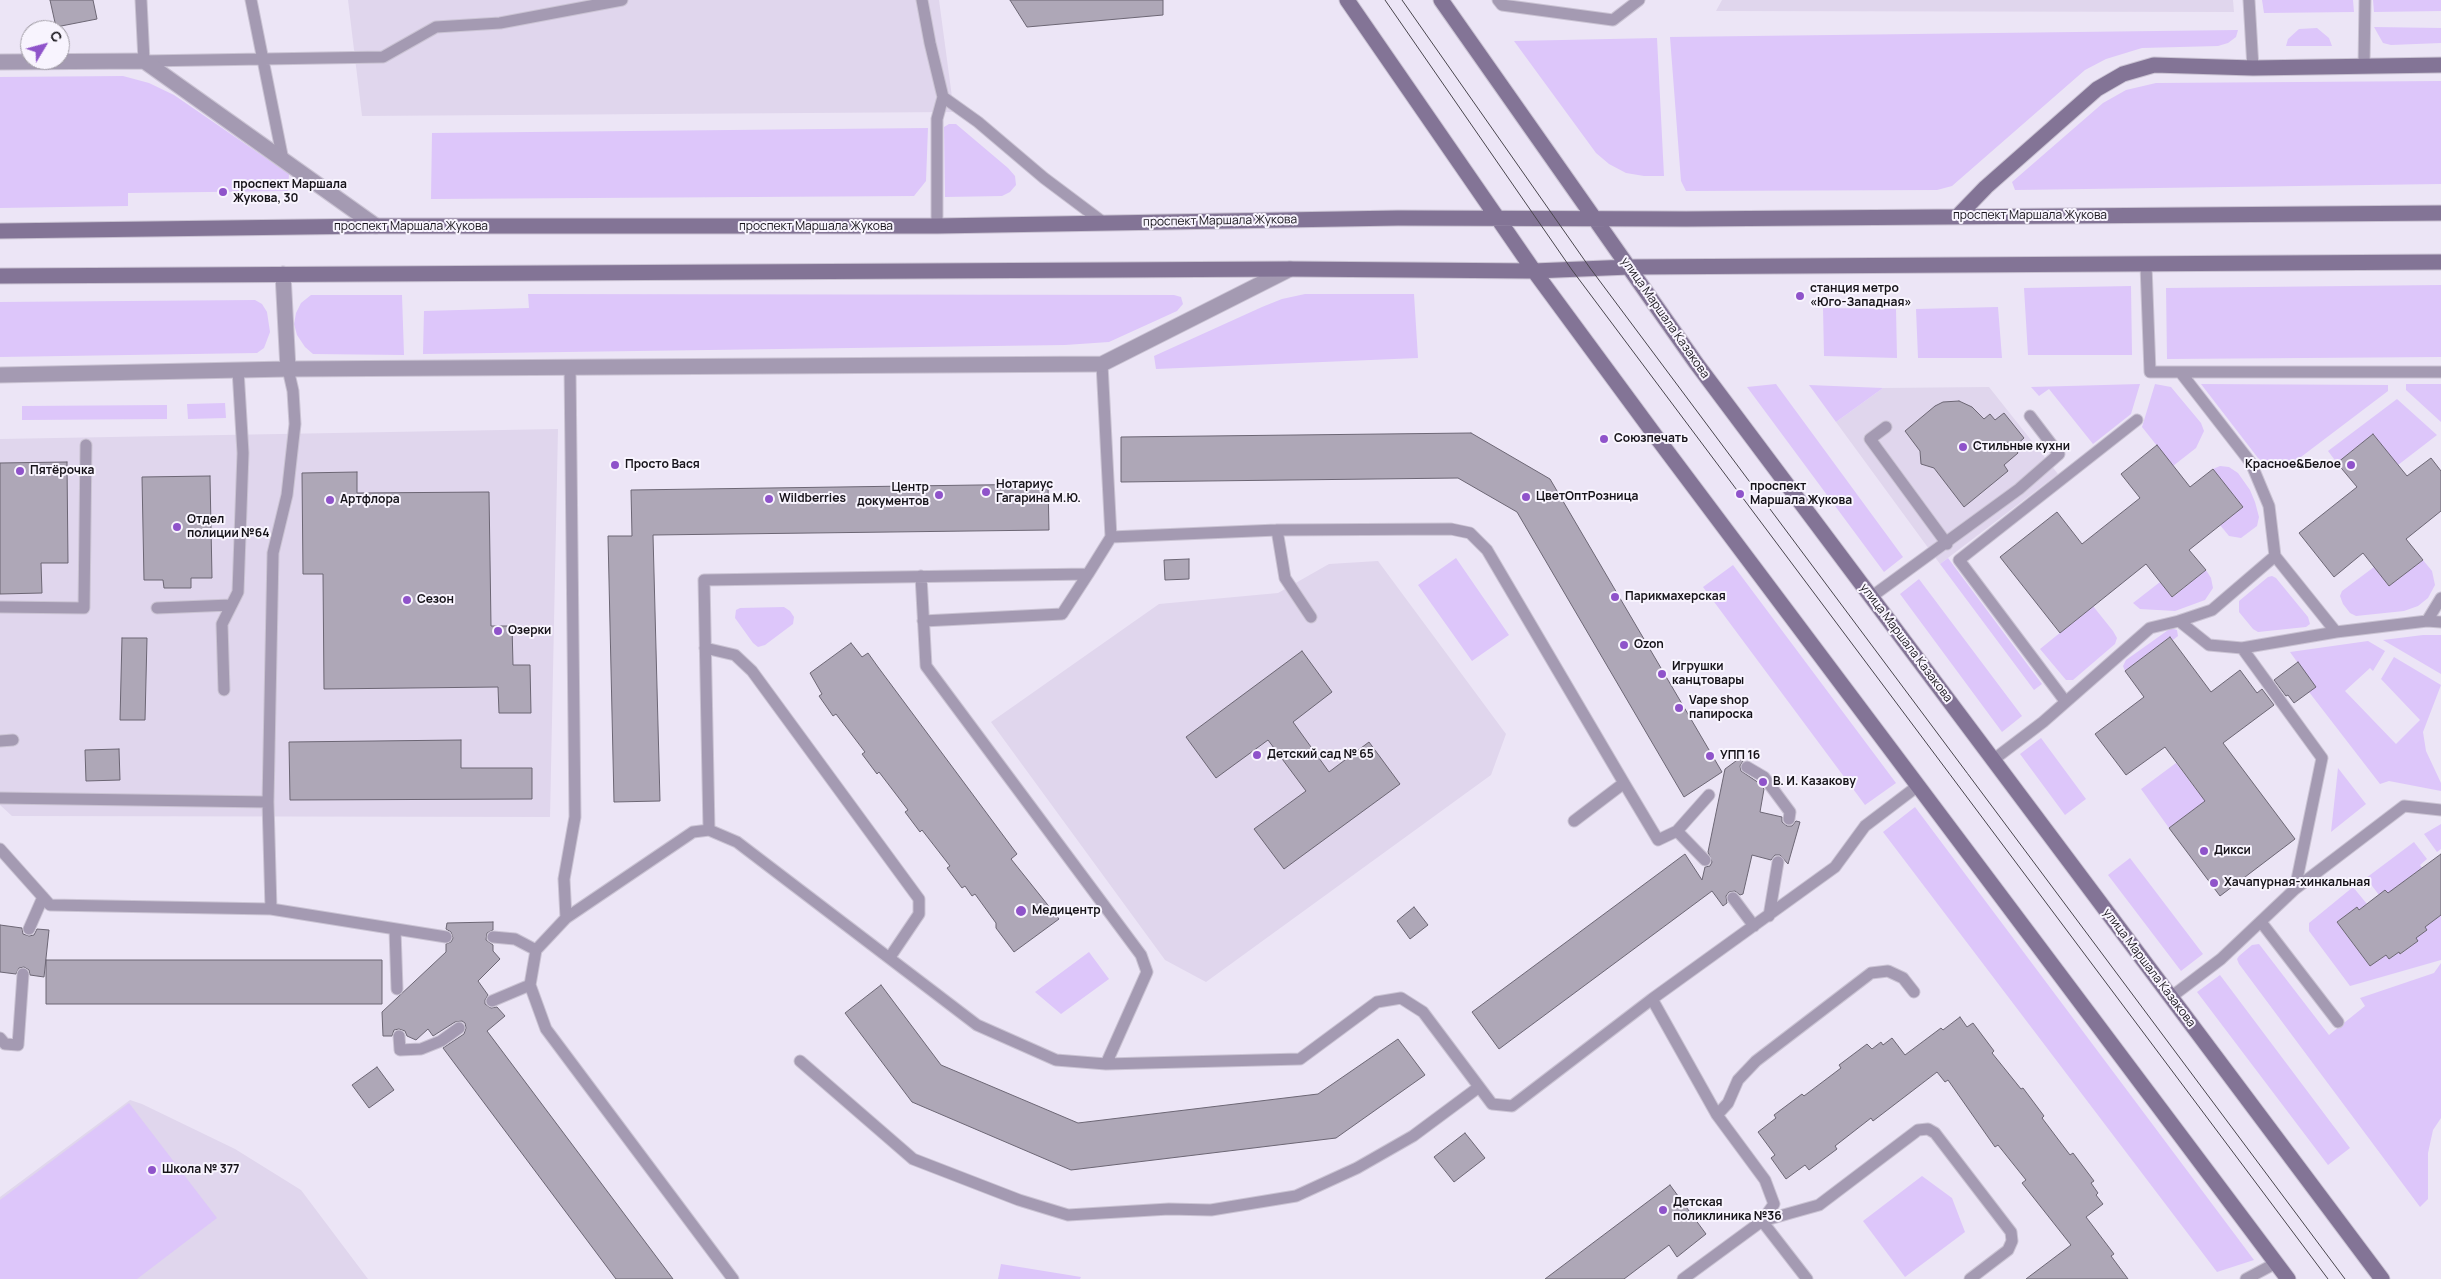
<!DOCTYPE html>
<html>
<head>
<meta charset="utf-8">
<style>
	body { margin:0 }
	#map { position:relative; width:2441px; height:1279px; overflow:hidden; background:#ece5f6; font-family:Manrope,sans-serif }
	canvas { display:block }
	.north { position:absolute; left:20px; top:20px; width:50px; height:50px; box-sizing:border-box; background:#f8f4fe; border:1px solid #9e9aa2; border-radius:50%; rotate:53deg; font-size:14px; font-weight:700; line-height:20px; text-align:center; color:#161319 }
	.north::after { content:''; display:block; margin:auto; width:18px; height:22px; background:#8f53ca; clip-path:polygon(50% 0,100% 100%,50% 72%,0 100%) }
</style>
</head>
<body>
<div id="map">
<canvas width="2441" height="1279"></canvas>
<div class="north">С</div>
</div>
<script>
const ctx = document.querySelector('canvas').getContext('2d');
ctx.lineJoin = 'round';
function paint(path, color) { ctx.fillStyle = color; ctx.fill(path, 'evenodd'); }
const toPath = rows => new Path2D(rows.map(r => 'M' + r).join(''));
function strokePath(path, color, width, dash) { ctx.strokeStyle = color; ctx.lineWidth = width; ctx.lineCap = dash ? 'butt' : 'round'; ctx.setLineDash(dash || []); ctx.stroke(path); }
function drawText(font, color, halo, rows, align = 'center') {
  ctx.font = font + ' Manrope,sans-serif'; ctx.lineWidth = 4; ctx.setLineDash([]); ctx.textBaseline = 'middle'; ctx.strokeStyle = halo; ctx.fillStyle = color; for (const [text, x, y, turn = 0] of rows) {
    ctx.save(); ctx.translate(x, y); ctx.rotate((+turn || 0) * Math.PI / 180); ctx.textAlign = isNaN(turn) ? turn : align; if (halo) ctx.strokeText(text, 0, 0); ctx.fillText(text, 0, 0); ctx.restore();
  }
}
const built = toPath([
	[348,0,939,0,954,112,362,116],
	[1722,0,2233,0,2234,12,1716,11],
	[1989,387,2058,474,1940,564,1836,422,1883,388],
	[558,429,550,817,12,816,0,805,0,439],
	[1378,561,1506,734,1491,775,1206,982,1165,960,991,722,1159,604,1278,593,1329,564],
	[130,1100,142,1104,235,1149,301,1190,368,1279,0,1279,0,1197]
]);
const green = toPath([
	[2262,0,2353,0,2354,12,2264,13],
	[2373,0,2441,0,2441,11,2374,12],
	[2374,27,2441,28,2441,43,2391,45,2383,43],
	[2317,28,2329,38,2332,46,2286,46,2288,39,2299,29],
	[2238,30,2236,37,2228,43,2218,46,2142,48,2106,59,2085,70,1952,186,1937,190,1686,191,1681,181,1670,37],
	[1657,38,1664,176,1644,176,1626,173,1609,164,1596,153,1514,41],
	[123,76,149,83,174,95,289,174,288,191,128,193,128,206,0,208,0,77],
	[2441,81,2441,184,2015,190,2012,182,2103,103,2126,90,2156,83],
	[949,124,956,124,1008,168,1015,176,1016,185,1010,192,1002,196,945,197,944,127],
	[928,128,926,181,914,196,431,199,432,133],
	[2441,285,2441,357,2167,359,2166,288],
	[2131,286,2132,355,2028,355,2024,288],
	[528,294,1174,295,1181,297,1183,304,1177,311,1109,342,1065,345,423,354,424,311,529,308],
	[1305,294,1414,294,1418,358,1156,369,1154,356,1262,307,1282,299],
	[311,295,402,295,404,355,313,354,305,347,297,335,294,324,296,313,301,303],
	[255,300,262,304,267,312,270,332,264,348,257,353,0,357,0,302],
	[1998,307,2002,358,1918,358,1916,309],
	[1823,308,1896,309,1897,358,1824,356],
	[1776,384,1903,557,1884,572,1747,387],
	[2140,384,2131,414,2093,444,2049,389,2039,396,2031,387],
	[2155,384,2171,387,2201,423,2204,431,2196,448,2173,466,2142,427],
	[2201,384,2388,385,2388,391,2293,463,2283,466,2270,466,2258,458],
	[2406,384,2441,384,2441,422,2406,390],
	[1809,385,1883,388,1836,422],
	[2397,399,2437,435,2398,465,2373,434,2337,463,2328,451],
	[225,403,226,418,188,419,187,404],
	[167,405,167,419,22,420,22,406],
	[2220,466,2229,467,2238,473,2250,490,2255,502,2259,517,2257,526,2241,538,2229,536,2220,525,2243,507,2213,469],
	[1456,558,1509,635,1472,661,1418,585],
	[1948,558,2042,684,2034,690,1940,564],
	[2423,560,2432,571,2435,585,2428,598,2418,606,2404,611,2356,616,2350,613,2343,604,2340,596,2342,591,2374,567,2389,586],
	[1733,565,1896,783,1865,805,1703,587],
	[2206,570,2211,578,2213,588,2205,600,2175,611,2140,609,2133,603,2160,582,2173,597],
	[2272,576,2276,578,2308,617,2310,624,2306,627,2258,632,2253,629,2239,612,2239,601,2268,577],
	[1919,579,2022,716,2002,732,1900,594],
	[2093,606,2113,631,2117,638,2115,644,2073,680,2066,680,2040,649],
	[784,607,790,611,794,617,793,624,765,645,758,647,753,643,735,618,736,610,740,608],
	[2171,628,2177,630,2178,636,2173,640,2170,637,2125,671,2123,666,2126,660],
	[2423,635,2441,635,2441,674,2383,640],
	[2368,641,2385,651,2373,671,2370,668,2345,691,2396,744,2420,720,2381,679,2394,657,2441,685,2423,732,2426,751,2441,783,2441,791,2389,781,2380,784,2309,692,2315,687,2290,652],
	[2041,738,2086,799,2065,815,2020,754],
	[2176,763,2205,801,2169,828,2141,789],
	[2338,768,2366,804,2331,832],
	[1915,807,2254,1260,2217,1272,1883,832],
	[2441,824,2441,849,2437,852,2424,834],
	[2414,842,2427,859,2420,865,2422,868,2388,893,2379,895,2366,878],
	[2130,858,2203,954,2181,971,2108,875],
	[2353,887,2367,904,2359,910,2357,907,2337,922,2370,966,2386,955,2389,959,2399,952,2401,954,2418,941,2416,938,2427,930,2425,927,2441,915,2441,960,2350,986,2309,931,2309,923],
	[2259,944,2329,1035,2365,1006,2360,998,2434,973,2441,963,2441,1118,2433,1130,2428,1153,2428,1199,2420,1207,2239,964,2237,959,2239,956,2252,945],
	[1089,952,1109,979,1061,1014,1035,992],
	[2220,975,2350,1148,2328,1165,2197,992],
	[129,1103,217,1218,137,1279,0,1279,0,1200],
	[1922,1176,1952,1198,1965,1232,1905,1277,1863,1221],
	[1001,1264,1081,1277,1080,1279,998,1279]
]);
const building = toPath([
	[50,0,93,0,97,19,56,27,50,0],
	[1010,0,1163,0,1163,15,1027,27,1010,0],
	[1959,401,1972,407,1984,419,1990,414,1995,420,2004,413,2024,438,2014,447,2018,453,2004,465,2008,471,1964,507,1934,468,1921,464,1920,451,1905,431,1935,406,1943,402,1959,401],
	[1471,433,1550,479,1722,772,1684,797,1517,512,1458,478,1121,482,1121,437,1471,433],
	[2373,434,2407,476,2431,458,2441,471,2441,511,2406,539,2423,560,2389,586,2363,553,2334,577,2299,533,2357,487,2337,463,2373,434],
	[2157,445,2190,487,2213,469,2243,507,2189,550,2206,570,2172,597,2146,564,2060,633,2000,557,2057,512,2082,544,2140,498,2121,474,2157,445],
	[67,462,68,563,41,563,42,593,0,594,0,463,67,462],
	[357,472,357,493,489,492,491,626,512,626,513,665,530,665,531,713,499,713,498,687,324,689,323,574,303,574,302,473,357,472],
	[210,476,212,578,191,578,191,588,164,588,163,580,144,580,142,477,210,476],
	[1048,484,1049,530,653,535,660,801,614,802,608,536,632,536,631,490,1048,484],
	[1189,559,1189,579,1165,580,1164,560,1189,559],
	[2170,637,2211,692,2240,670,2257,693,2262,689,2274,705,2223,743,2295,839,2220,896,2169,828,2205,801,2165,747,2126,775,2095,734,2144,697,2125,671,2170,637],
	[122,638,147,638,145,720,120,720,122,638],
	[851,643,862,657,868,653,878,667,1017,854,1011,859,1059,919,1014,952,996,928,996,923,975,894,972,896,965,886,962,888,947,868,950,866,922,830,920,832,905,812,908,810,879,772,877,774,862,754,865,752,836,714,833,716,819,696,822,694,810,673,851,643],
	[1302,651,1332,692,1293,722,1329,772,1369,742,1400,784,1284,869,1254,829,1306,791,1268,740,1216,778,1186,737,1302,651],
	[2298,662,2316,687,2294,703,2288,695,2286,696,2274,680,2298,662],
	[461,740,461,768,532,768,532,799,290,800,289,742,461,740],
	[119,749,120,780,86,781,85,750,119,749],
	[1740,758,1743,761,1740,766,1741,771,1759,783,1764,789,1760,812,1782,817,1782,822,1787,826,1792,826,1796,821,1800,822,1788,864,1780,855,1775,855,1771,860,1752,855,1743,894,1740,895,1735,891,1729,892,1726,896,1727,903,1723,906,1712,891,1499,1049,1472,1012,1685,854,1702,880,1705,867,1710,866,1712,862,1708,852,1725,769,1740,758],
	[2441,854,2441,915,2425,927,2427,930,2416,938,2418,941,2400,954,2399,952,2389,959,2386,955,2370,966,2337,922,2357,907,2359,910,2385,890,2388,893,2441,854],
	[1414,907,1428,925,1410,939,1397,921,1414,907],
	[493,922,493,930,487,933,486,940,493,945,493,951,500,959,478,981,488,995,485,1000,485,1004,491,1008,497,1007,505,1016,487,1031,673,1279,616,1279,443,1048,464,1034,466,1028,465,1023,462,1021,455,1022,433,1036,428,1029,416,1040,407,1036,405,1031,399,1029,394,1030,392,1036,383,1036,382,1012,446,952,446,944,451,942,453,938,451,932,446,929,447,923,493,922],
	[0,925,22,928,23,934,29,936,34,935,37,929,49,930,44,977,30,975,29,970,24,967,19,968,16,974,0,972,0,925],
	[46,960,382,960,382,1004,46,1004,46,960],
	[881,985,941,1065,1078,1123,1318,1094,1398,1039,1425,1075,1336,1138,1071,1170,912,1102,845,1013,881,985],
	[1960,1017,1967,1027,1973,1023,1994,1051,1992,1053,2021,1089,2023,1088,2044,1116,2042,1118,2070,1155,2073,1153,2094,1181,2091,1183,2098,1193,2096,1195,2103,1204,2086,1217,2114,1254,2111,1256,2128,1279,2026,1279,2071,1245,2022,1183,2026,1180,1998,1145,1995,1147,1948,1080,1945,1082,1937,1072,1873,1121,1871,1118,1835,1146,1837,1149,1809,1170,1805,1165,1786,1179,1771,1158,1775,1155,1758,1132,1776,1118,1774,1115,1802,1094,1804,1096,1841,1068,1839,1065,1867,1044,1872,1049,1881,1042,1883,1045,1892,1038,1905,1055,1941,1028,1943,1030,1960,1017],
	[377,1067,394,1090,369,1108,352,1085,377,1067],
	[1465,1133,1485,1158,1454,1182,1434,1157,1465,1133],
	[1670,1185,1706,1234,1677,1257,1669,1245,1624,1279,1545,1279,1670,1185]
]);
const lane = toPath([
	[141,0,144,61,383,57,436,27,500,23,622,0],
	[251,0,283,160],
	[922,0,930,43,943,97,937,119,937,226],
	[1498,0,1502,5,1613,20,1639,0],
	[2249,0,2253,68],
	[2364,66,2365,0],
	[943,97,978,122,1044,178,1104,223],
	[2146,265,2150,372,2441,372],
	[2181,373,2251,463,2269,506,2275,556,2336,632],
	[1886,427,1870,439,1947,544],
	[1277,530,1285,578,1311,617],
	[1111,537,1277,530,1451,529,1470,533,1487,550,1624,783,1574,821],
	[921,576,926,666,1141,955,1147,972,1106,1064],
	[1871,597,2019,489,2059,454,2030,416],
	[0,607,84,608,86,445],
	[157,608,231,605],
	[923,621,1062,614,1088,574],
	[2179,621,2212,610,2275,556],
	[2427,621,2441,598],
	[705,648,735,655,752,671,919,899,919,914,890,957],
	[224,690,222,624,238,592,243,453,238,370],
	[2065,701,1959,560,2137,420],
	[0,741,13,740],
	[1993,760,2043,722,2150,628,2179,621,2209,645,2242,648,2336,632,2427,621,2441,622],
	[1747,767,1764,777,1790,812,1789,819],
	[1624,783,1658,840,1677,831,1709,795],
	[0,798,268,802],
	[709,830,704,580,1088,574,1111,537,1102,364],
	[1677,831,1705,860],
	[0,849,50,905,271,909,446,937],
	[2295,889,2404,806,2441,810],
	[1733,898,1754,926],
	[271,909,268,802,273,553,287,495,295,424,293,391,288,369],
	[1769,916,1778,862],
	[566,918,564,879,575,817,570,367],
	[2261,922,2338,1022],
	[29,929,43,897],
	[395,930,397,989],
	[493,937,515,939,536,950],
	[2171,997,2221,959,2295,889,2322,758,2242,648],
	[1652,999,1717,1115,1765,1180,1774,1204,1762,1221,1807,1279],
	[492,1001,530,985],
	[399,1036,400,1050,421,1049,441,1041,459,1028],
	[0,1038,5,1044,18,1045,23,974],
	[800,1061,913,1159,1019,1200,1068,1215,1169,1209,1211,1210,1296,1196,1357,1168,1413,1136,1479,1087],
	[1717,1115,1728,1103,1738,1080,1756,1061,1871,973,1888,971,1903,978,1914,992],
	[733,1279,546,1029,530,985,536,950,566,918,693,832,709,830,737,842,977,1025,1056,1060,1106,1064,1300,1059,1377,1002,1401,998,1423,1012,1492,1104,1512,1106,1652,999,1835,867,1865,826,1919,785],
	[1683,1279,1762,1221,1819,1205,1918,1130,1928,1129,1935,1133,2011,1232,2012,1241,2008,1250,1970,1279],
	[2246,1279,2276,1263]
]);
const street = toPath([
	[0,62,144,61,376,226],
	[283,274,288,369],
	[0,375,288,369,1102,364,1290,269]
]);
const secondary = toPath([
	[1347,0,1534,271,1660,442,2288,1279],
	[1441,0,1696,363,2382,1279],
	[1957,217,1986,187,2097,89,2123,74,2154,65,2253,68,2441,65],
	[0,231,376,226,937,226,1398,218,1686,219,2441,213],
	[0,276,1290,269,1534,271,1629,267,2441,262]
]);
const tram = toPath([
	[1385,0,1572,270,2328,1279],
	[1402,0,1590,268,2345,1279]
]);
const markers = [
	[223,192,5,"#8f53ca"],
	[1800,296,5,"#8f53ca"],
	[1604,439,5,"#8f53ca"],
	[1963,447,5,"#8f53ca"],
	[615,465,5,"#8f53ca"],
	[2351,465,5,"#8f53ca"],
	[20,471,5,"#8f53ca"],
	[986,492,5,"#8f53ca"],
	[1740,494,5,"#8f53ca"],
	[939,495,5,"#8f53ca"],
	[1526,497,5,"#8f53ca"],
	[769,499,5,"#8f53ca"],
	[330,500,5,"#8f53ca"],
	[177,527,5,"#8f53ca"],
	[1615,597,5,"#8f53ca"],
	[407,600,5,"#8f53ca"],
	[498,631,5,"#8f53ca"],
	[1624,645,5,"#8f53ca"],
	[1662,674,5,"#8f53ca"],
	[1679,708,5,"#8f53ca"],
	[1257,755,5,"#8f53ca"],
	[1710,756,5,"#8f53ca"],
	[1763,782,5,"#8f53ca"],
	[2204,851,5,"#8f53ca"],
	[2214,883,5,"#8f53ca"],
	[1021,911,6,"#8f53ca"],
	[152,1170,5,"#8f53ca"],
	[1663,1210,5,"#8f53ca"]
];
const poiNames = [
	["проспект Маршала",233,185],
	["Жукова, 30",233,199],
	["станция метро",1810,289],
	["«Юго-Западная»",1810,303],
	["Союзпечать",1614,439],
	["Стильные кухни",1973,447],
	["Просто Вася",625,465],
	["Красное&Белое",2341,465,"right"],
	["Пятёрочка",30,471],
	["Нотариус",996,485],
	["Гагарина М.Ю.",996,499],
	["проспект",1750,487],
	["Маршала Жукова",1750,501],
	["Центр",929,488,"right"],
	["документов",929,502,"right"],
	["ЦветОптРозница",1536,497],
	["Wildberries",779,499],
	["Артфлора",340,500],
	["Отдел",187,520],
	["полиции №64",187,534],
	["Парикмахерская",1625,597],
	["Сезон",417,600],
	["Озерки",508,631],
	["Ozon",1634,645],
	["Игрушки",1672,667],
	["канцтовары",1672,681],
	["Vape shop",1689,701],
	["папироска",1689,715],
	["Детский сад № 65",1267,755],
	["УПП 16",1720,756],
	["В. И. Казакову",1773,782],
	["Дикси",2214,851],
	["Хачапурная-хинкальная",2224,883],
	["Медицентр",1032,911],
	["Школа № 377",162,1170],
	["Детская",1673,1203],
	["поликлиника №36",1673,1217]
];
const streetNames = [
	["проспект Маршала Жукова",2030,216],
	["проспект Маршала Жукова",1220,221,-1],
	["проспект Маршала Жукова",411,227],
	["проспект Маршала Жукова",816,227],
	["улица Маршала Казакова",1665,318,55],
	["улица Маршала Казакова",1906,643,53],
	["улица Маршала Казакова",2149,968,53]
];
paint(built, '#e0d6ed');
paint(green, '#ddc6fa');
paint(building, '#aea7b7');
strokePath(building, '#6c6674', 1);
strokePath(lane, '#cac3d3', 13);
strokePath(street, '#cac3d3', 17);
strokePath(secondary, '#cac3d3', 17);
strokePath(lane, '#a49ab2', 11);
strokePath(street, '#a49ab2', 15);
strokePath(secondary, '#837496', 15);
strokePath(tram, '#49454d', 1);
for (const [x, y, r, color] of markers) { const dot = new Path2D(); dot.arc(x, y, r, 0, 2 * Math.PI); ctx.fillStyle = color; ctx.fill(dot); strokePath(dot, '#f8f4fe', 2); }
drawText('bold 12px', '#161319', '#f8f4fe', poiNames, 'left');
drawText('12px', '#161319', '#f8f4fe', streetNames);
</script>
</body>
</html>
